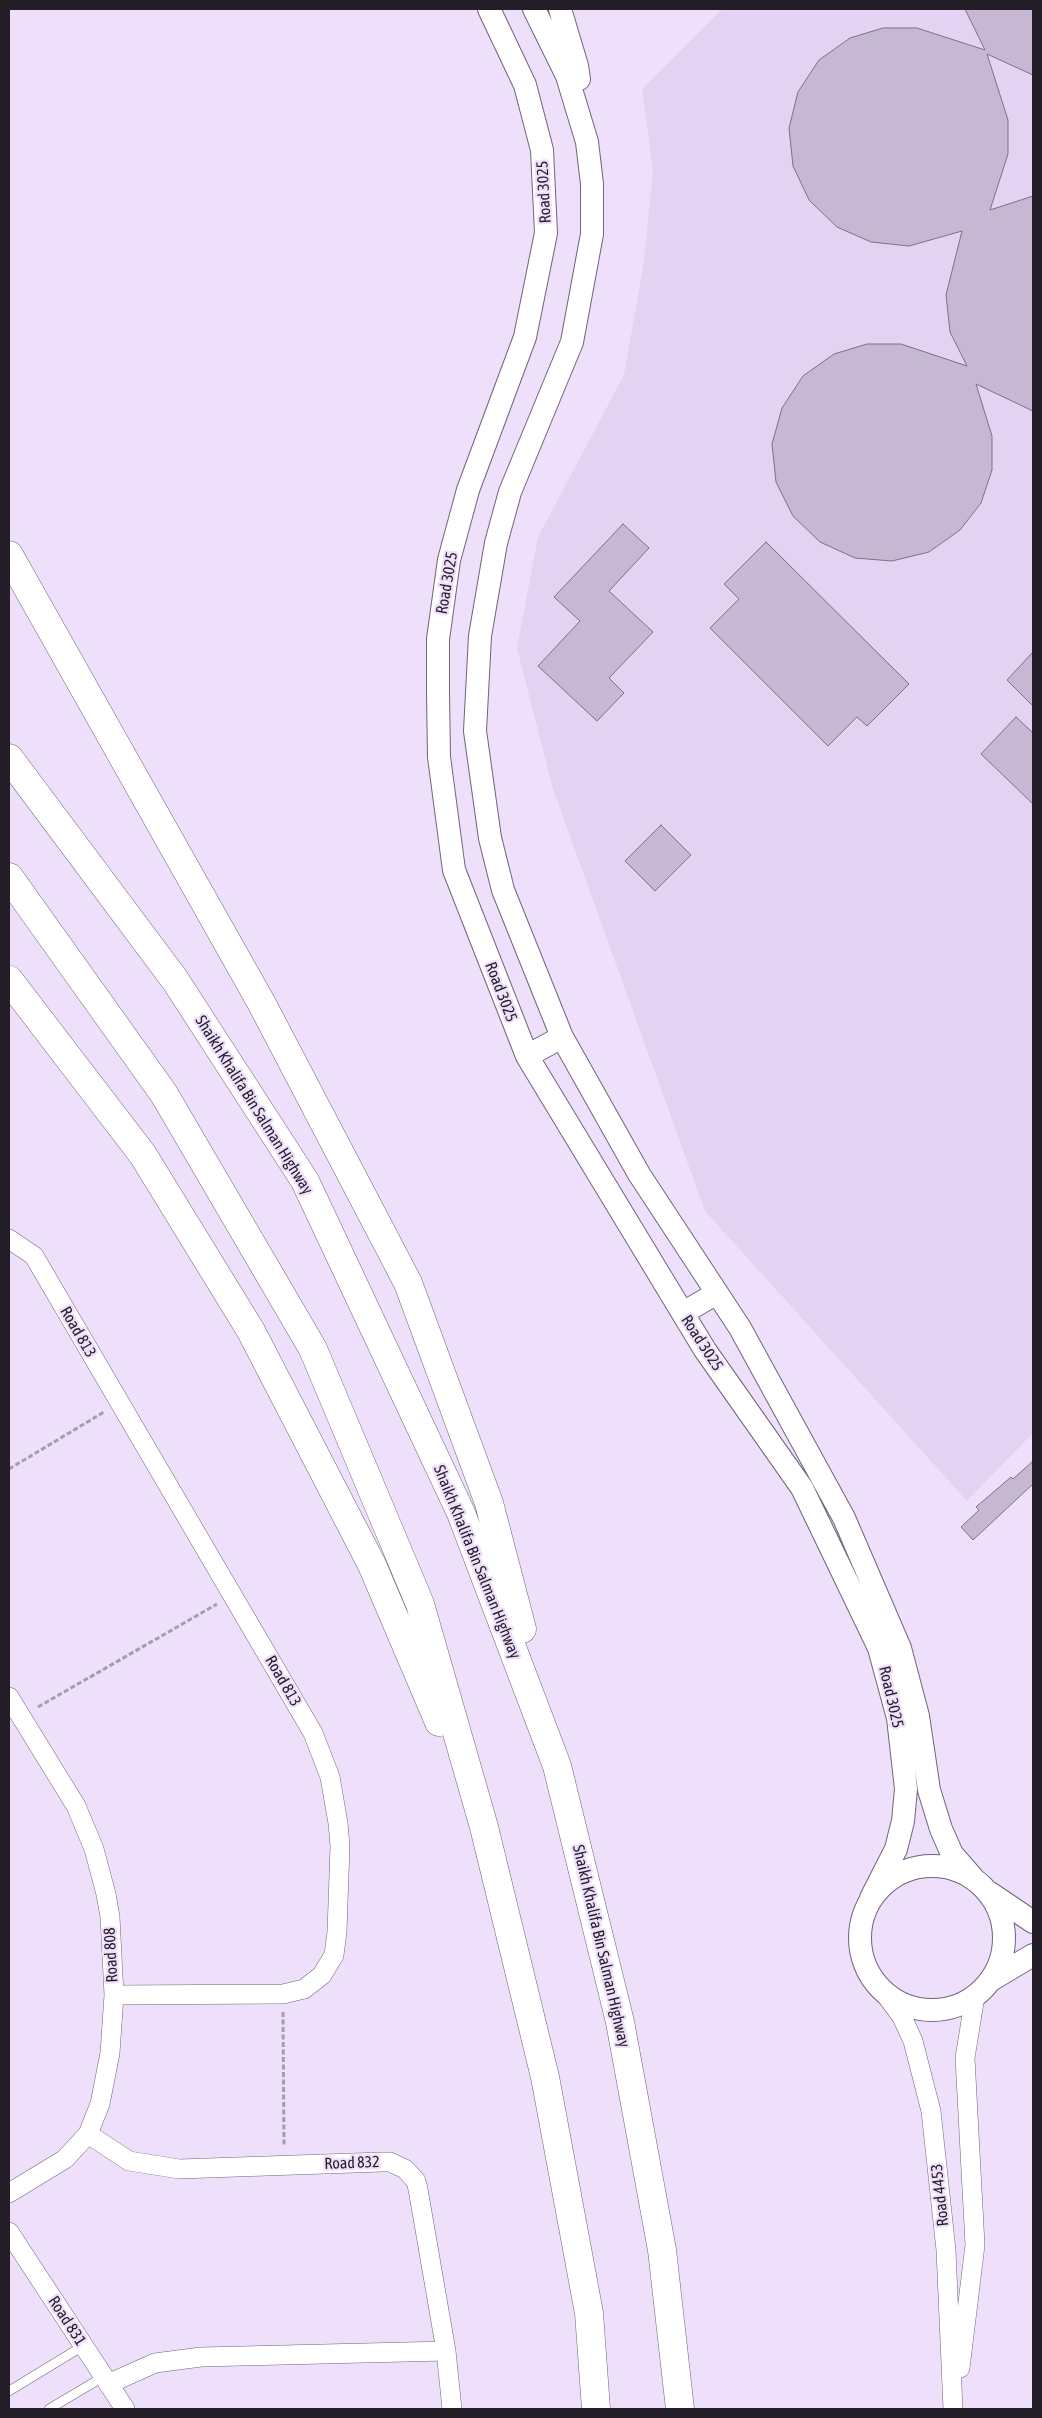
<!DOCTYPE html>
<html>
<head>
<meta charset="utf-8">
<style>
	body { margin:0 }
	#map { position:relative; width:1042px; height:2418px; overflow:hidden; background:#eedffa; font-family:"Asap Condensed",sans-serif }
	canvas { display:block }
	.frame { position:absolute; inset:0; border:10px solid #221d26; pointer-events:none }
</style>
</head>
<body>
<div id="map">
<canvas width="1042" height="2418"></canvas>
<div class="frame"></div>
</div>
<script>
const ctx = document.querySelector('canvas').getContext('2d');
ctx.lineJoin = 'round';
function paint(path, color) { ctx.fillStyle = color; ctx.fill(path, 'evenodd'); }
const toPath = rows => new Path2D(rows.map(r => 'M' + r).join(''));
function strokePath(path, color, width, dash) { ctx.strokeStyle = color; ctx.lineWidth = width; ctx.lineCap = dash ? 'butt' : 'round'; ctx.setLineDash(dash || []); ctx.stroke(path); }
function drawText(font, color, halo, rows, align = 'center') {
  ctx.font = font + ' "Asap Condensed",sans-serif'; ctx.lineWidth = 4.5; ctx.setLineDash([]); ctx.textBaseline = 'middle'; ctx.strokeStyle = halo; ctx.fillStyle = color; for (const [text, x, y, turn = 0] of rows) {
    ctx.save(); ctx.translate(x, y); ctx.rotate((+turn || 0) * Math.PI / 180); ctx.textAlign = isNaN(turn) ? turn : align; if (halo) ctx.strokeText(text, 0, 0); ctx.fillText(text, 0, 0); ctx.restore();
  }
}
const built = toPath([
	[722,9,1033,9,1033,1433,967,1501,705,1211,553,789,517,648,538,537,624,375,644,261,653,170,642,89]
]);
const building = toPath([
	[965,9,1033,9,1033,75,987,54,1008,120,1008,154,990,210,1033,196,1033,411,976,384,992,436,992,470,981,503,960,530,929,552,892,561,855,558,820,542,793,516,776,482,772,444,782,408,803,376,834,354,867,344,901,344,967,366,950,332,946,295,962,231,909,246,871,242,837,227,809,200,793,166,789,128,798,92,819,60,850,38,883,28,917,28,985,50,965,9],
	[623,524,649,548,609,591,653,632,609,678,624,693,597,721,538,666,580,621,554,597,623,524],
	[766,542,909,684,867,726,857,717,828,746,710,628,739,599,724,584,766,542],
	[1033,652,1033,706,1007,680,1033,652],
	[1016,717,1033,733,1033,804,981,754,1016,717],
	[661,825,691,855,655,891,625,861,661,825],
	[1033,1461,1033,1484,973,1540,961,1527,979,1510,976,1507,1011,1477,1013,1479,1033,1461]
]);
const path = toPath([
	[9,1469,104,1412],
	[38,1707,217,1604],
	[283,2012,284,2146]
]);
const service = toPath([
	[9,2391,83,2346],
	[49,2409,103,2377]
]);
const minor = toPath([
	[9,1239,34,1256,313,1733,330,1777,338,1823,340,1846,337,1932,334,1955,322,1975,304,1989,283,1994,114,1995],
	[9,1697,76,1806,94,1849,106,1894,110,1917,114,1995,110,2053,100,2104,88,2134,65,2159,9,2193],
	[883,1991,902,2017,913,2041,931,2111,946,2250,953,2409],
	[88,2134,129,2161,179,2169,382,2162,390,2162,405,2169,416,2181,418,2189,446,2351,452,2409],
	[9,2232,125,2409],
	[960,2368,975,2245,965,2058,975,1996],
	[108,2384,155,2363,201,2357,446,2351]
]);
const tertiary = toPath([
	[489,9,525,85,542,150,546,233,525,337,468,490,449,560,438,639,438,694,439,757,454,870,527,1056,705,1350,802,1488,879,1648,898,1718,906,1789,903,1821,896,1849,871,1898],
	[534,9,567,76,587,142,592,184,592,234,572,342,510,492,496,543,480,636,475,731,490,838,503,890,562,1037,639,1174,740,1328,844,1518,900,1648,918,1716,929,1790,941,1829,952,1854,973,1878],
	[560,9,577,66,579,79],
	[527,1056,562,1037],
	[683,1313,717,1293],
	'860 1938a72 72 0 1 1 144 0a72 72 0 1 1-144 0Z',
	[990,1893,1033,1922],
	[991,1980,1033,1955]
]);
const motorway = toPath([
	[9,555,262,1004,408,1283,489,1503,522,1629],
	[9,758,175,980,305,1181,461,1513,557,1766,620,2022,662,2250,680,2409],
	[9,877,164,1094,313,1349,420,1604,484,1827,545,2077,589,2313,596,2409],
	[9,980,143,1155,251,1331,372,1565,439,1722]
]);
const streetNames = [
	["Road 3025",544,192,-93],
	["Road 3025",447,583,-80],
	["Road 3025",501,992,69],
	["Shaikh Khalifa Bin Salman Highway",254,1105,58],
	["Road 813",78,1332,60],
	["Road 3025",702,1343,57],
	["Shaikh Khalifa Bin Salman Highway",477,1562,68],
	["Road 813",283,1681,60],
	["Road 3025",891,1697,77],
	["Shaikh Khalifa Bin Salman Highway",601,1946,77],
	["Road 808",111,1955,-93],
	["Road 832",352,2163,-2],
	["Road 4453",940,2195,-96],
	["Road 831",67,2321,57]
];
paint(built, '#e4d2f3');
paint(building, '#c6b8d2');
strokePath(building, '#7d7088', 1);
strokePath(service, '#71647b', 10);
strokePath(minor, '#71647b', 20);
strokePath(tertiary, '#71647b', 24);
strokePath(motorway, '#71647b', 29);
strokePath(path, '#a69bb0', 3, [5, 2.5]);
strokePath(service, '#fff', 9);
strokePath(minor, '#fff', 19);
strokePath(tertiary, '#fff', 22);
strokePath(motorway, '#fff', 28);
drawText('16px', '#221d26', '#eedffa', streetNames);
</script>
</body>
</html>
